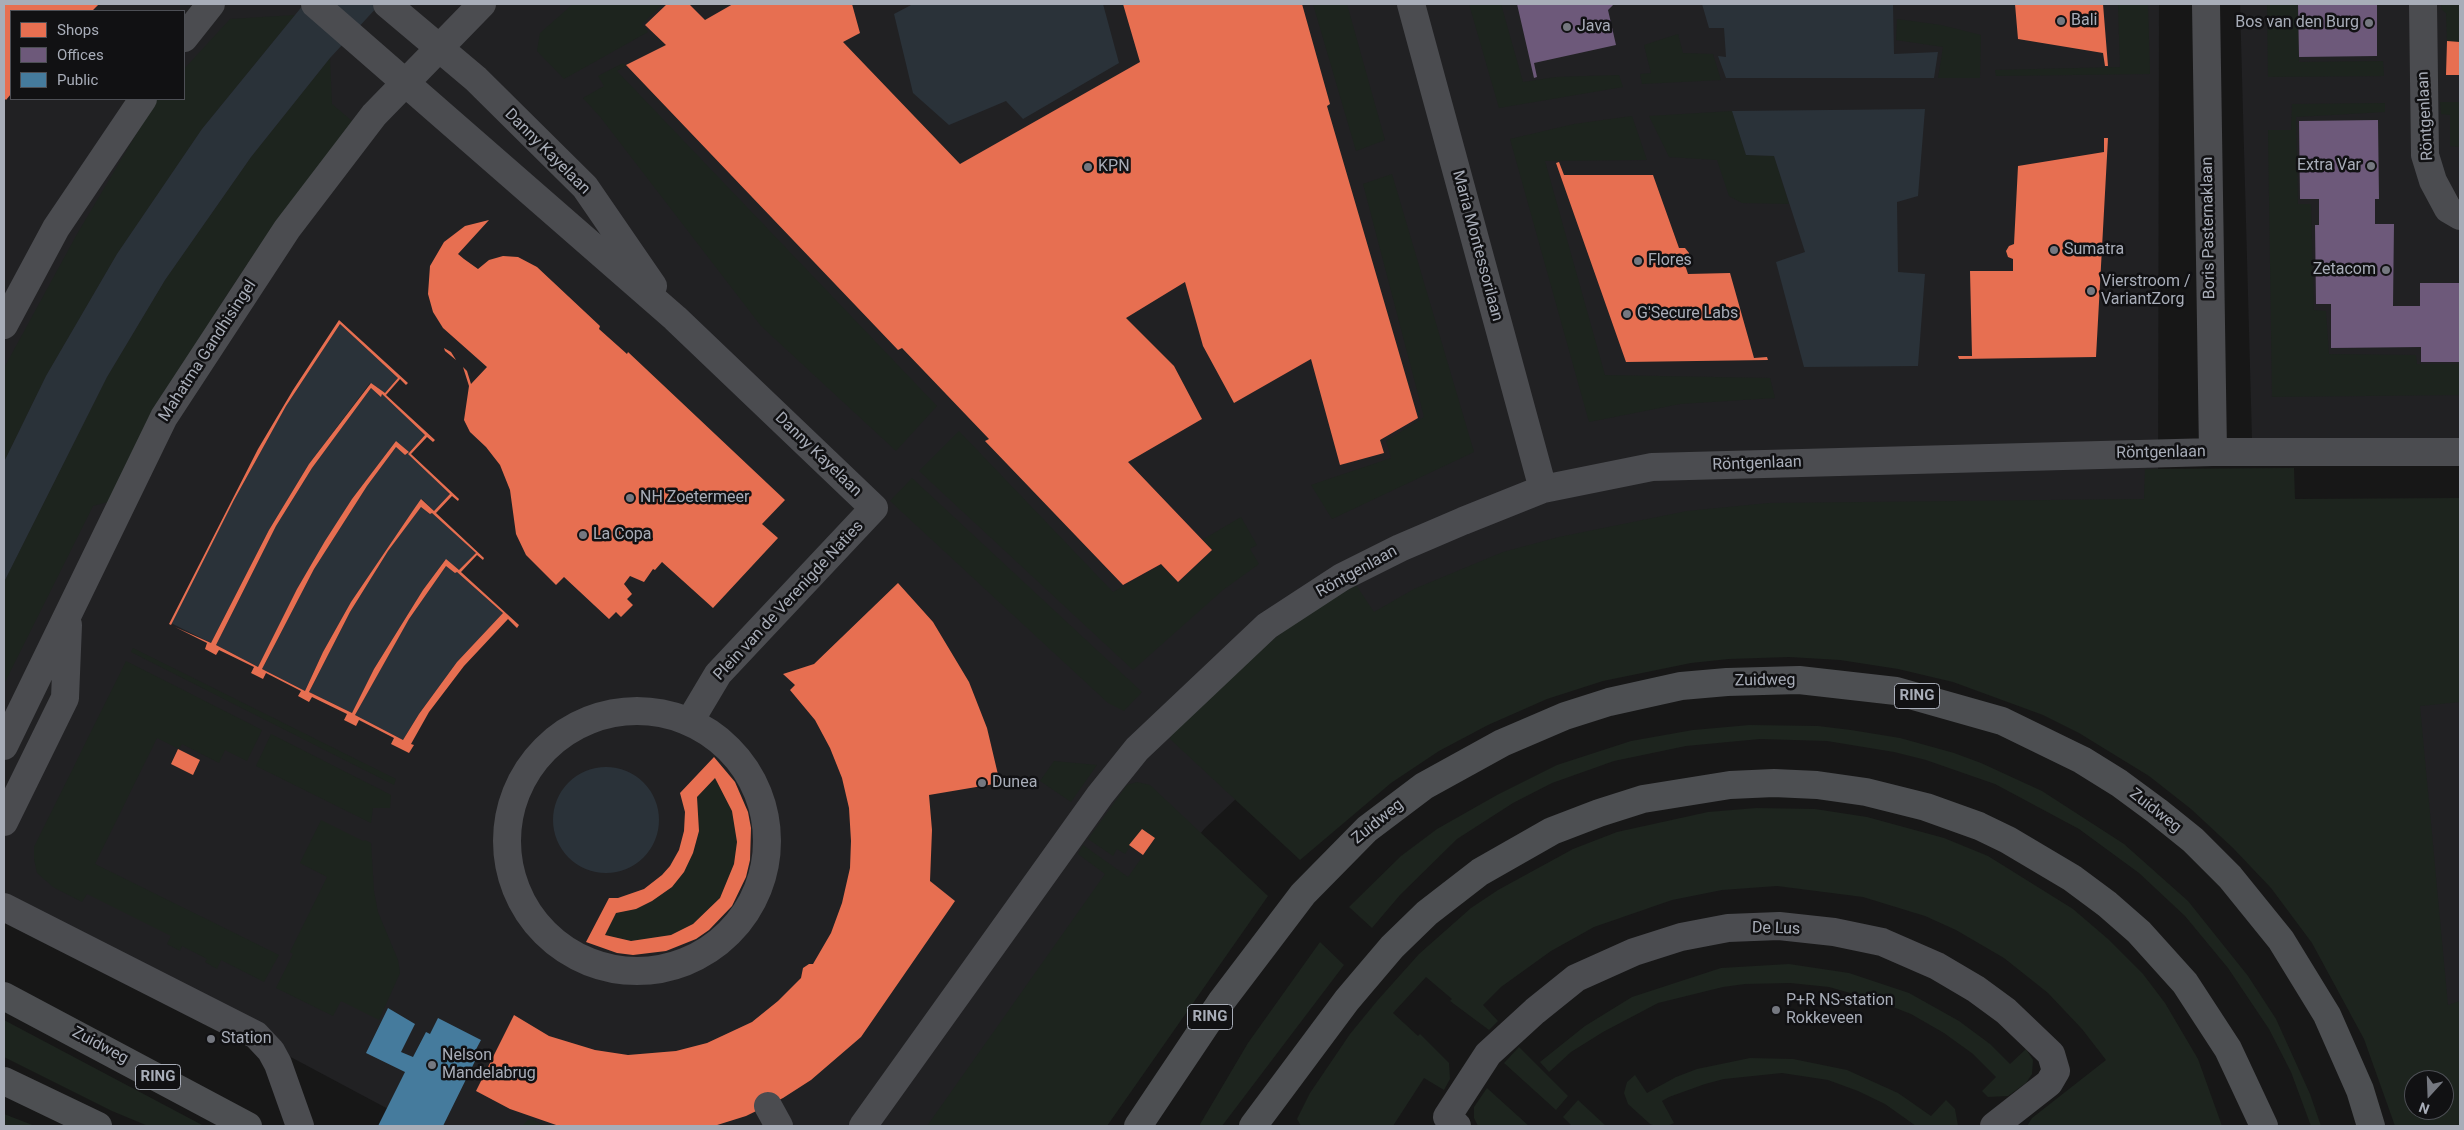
<!DOCTYPE html>
<html>
<head>
<meta charset="utf-8">
<style>
	body { margin:0 }
	#map { position:relative; width:2464px; height:1130px; overflow:hidden; background:#171717; font-family:Roboto,sans-serif }
	canvas { display:block }
	.frame { position:absolute; inset:0; border:5px solid #a8adb8; pointer-events:none }
	.legend { position:absolute; left:10px; top:10px; width:175px; height:90px; box-sizing:border-box; background:#111113; border:1px solid #4d4f55; margin:0; padding:6px 9px; list-style:none; font-size:15px; color:#a8adb8 }
	.legend li { display:flex; align-items:center; gap:10px; height:25px }
	.legend b { width:25px; border:1px solid #4d4f55 }
	.north { position:absolute; left:2404px; top:1070px; width:50px; height:50px; box-sizing:border-box; background:#111113; border:1px solid #4d4f55; border-radius:50%; rotate:200deg; font-size:14px; font-weight:700; line-height:20px; text-align:center; color:#a8adb8 }
	.north::after { content:''; display:block; margin:auto; width:18px; height:22px; background:#757880; clip-path:polygon(50% 0,100% 100%,50% 72%,0 100%) }
</style>
</head>
<body>
<div id="map">
<canvas width="2464" height="1130"></canvas>
<div class="frame"></div>
<ul class="legend">
<li><b style="height:14px;background:#e76f51"></b>Shops</li>
<li><b style="height:14px;background:#6d597a"></b>Offices</li>
<li><b style="height:14px;background:#457b9d"></b>Public</li>
</ul>
<div class="north">N</div>
</div>
<script>
const ctx = document.querySelector('canvas').getContext('2d');
ctx.lineJoin = 'round';
function paint(path, color) { ctx.fillStyle = color; ctx.fill(path, 'evenodd'); }
const toPath = rows => new Path2D(rows.map(r => 'M' + r).join(''));
function strokePath(path, color, width, dash) { ctx.strokeStyle = color; ctx.lineWidth = width; ctx.lineCap = dash ? 'butt' : 'round'; ctx.setLineDash(dash || []); ctx.stroke(path); }
function drawText(font, color, halo, rows, align = 'center') {
  ctx.font = font + ' Roboto,sans-serif'; ctx.lineWidth = 5; ctx.setLineDash([]); ctx.textBaseline = 'middle'; ctx.strokeStyle = halo; ctx.fillStyle = color; for (const [text, x, y, turn = 0] of rows) {
    ctx.save(); ctx.translate(x, y); ctx.rotate((+turn || 0) * Math.PI / 180); ctx.textAlign = isNaN(turn) ? turn : align; if (halo) ctx.strokeText(text, 0, 0); ctx.fillText(text, 0, 0); ctx.restore();
  }
}
const built = toPath([
	[4,4,2159,4,2158,512,1386,658,1205,828,957,1126,420,1126,4,904],
	[11,11,184,11,184,99,11,99],
	[2240,4,2460,4,2460,438,2252,440],
	[2460,677,2460,1025,2447,1026,2391,680]
]);
const green = toPath([
	[573,4,663,4,642,24,648,32,564,79,537,51,540,33],
	[1313,4,1347,4,1385,140,1356,151],
	[1469,4,1501,4,1523,82,1556,77,1619,75,1623,87,1499,108],
	[2118,4,2148,4,2150,74,1996,76,1995,70,2120,67],
	[2267,4,2298,4,2299,62,2383,61,2384,76,2268,77],
	[2441,4,2460,4,2460,42,2447,41,2446,13,2442,10],
	[295,15,202,129,117,254,46,376,4,462,4,368,77,234,157,99,184,99,184,69,230,19],
	[1897,19,1941,25,1981,35,1980,78,1938,78,1943,47,1896,40],
	[1678,34,1683,53,1713,54,1721,80,1642,84,1640,74,1651,73,1644,45],
	[330,58,332,104,352,121,353,123,261,244,224,299,168,394,115,500,93,506,4,684,4,582,107,377,165,280,251,157],
	[623,63,626,66,617,71,937,406,896,451,761,326,601,118,583,98,604,86,598,76],
	[2440,102,2460,102,2460,147,2450,146,2450,115,2441,114],
	[2385,103,2385,112,2296,117,2298,204,2311,204,2314,310,2326,311,2329,354,2416,355,2417,364,2460,364,2460,395,2272,397,2268,130,2291,130,2292,104],
	[1732,111,1746,155,1774,156,1789,204,1742,203,1729,196,1717,160,1669,157,1649,116],
	[1632,116,1647,160,1545,161,1605,375,1770,378,1775,398,1680,404,1589,422,1510,139,1574,124],
	[1392,174,1474,452,1332,519,1311,485,1391,458,1386,441,1424,417,1363,184],
	[959,431,1113,592,1161,565,1178,583,1213,550,1202,540,1241,517,1257,545,1250,549,1259,564,1223,590,1133,670,919,471],
	[2294,468,2295,499,2460,498,2460,702,2420,706,2448,1005,2460,1001,2460,1126,2395,1126,2364,1039,2312,943,2271,888,2233,848,2191,809,2149,776,2079,733,2043,715,1953,682,1898,669,1840,660,1789,657,1729,659,1691,663,1603,681,1547,699,1488,725,1439,751,1391,783,1300,860,1170,739,1173,730,1240,667,1302,616,1356,585,1374,612,1414,589,1503,552,1559,537,1687,511,1769,503,2144,499,2145,469],
	[2414,1080,2444,1080,2444,1110,2414,1110],
	[912,478,1142,692,1124,711,1108,703,890,501],
	[133,648,396,779,394,785,131,652],
	[126,661,262,730,247,761,225,750,219,763,182,744,179,749,157,738,95,864,279,955,264,982,221,960,217,969,205,962,207,959,182,946,180,951,167,944,171,936,87,894,82,902,53,887,37,873,34,859,34,847],
	[1750,725,1818,726,1851,730,1900,738,1954,753,1981,763,2042,791,2124,844,2188,901,2248,976,2276,1019,2310,1094,2321,1126,2311,1126,2291,1072,2269,1029,2228,968,2185,916,2139,873,2079,829,1995,784,1926,760,1894,752,1827,741,1760,739,1686,746,1614,761,1552,783,1513,803,1457,839,1400,895,1372,928,1349,907,1401,856,1437,829,1497,795,1557,765,1631,741,1693,730],
	[271,734,391,795,390,808,373,808,371,823,256,766],
	[1054,761,1097,765,1071,802,1040,781],
	[715,778,732,811,737,842,734,864,720,898,693,924,671,935,631,941,605,935,616,913,636,909,652,901,672,887,684,872,693,853,699,831,697,797],
	[1137,782,1150,785,1268,896,1107,1126,927,1126,1105,874,1078,854,1083,845,1128,877,1155,839,1142,829,1125,854,1117,849,1113,856,1088,839,1127,785],
	[1756,808,1815,809,1867,817,1944,838,1988,856,2073,909,2108,939,2143,974,2165,1003,2198,1059,2222,1126,2027,1126,2032,1118,2106,1060,2082,1029,2048,993,2004,958,1956,930,1925,916,1863,897,1777,886,1722,890,1672,900,1594,927,1551,951,1501,987,1483,1005,1498,1021,1489,1030,1450,1001,1452,999,1426,977,1393,1013,1418,1036,1420,1034,1449,1063,1450,1079,1444,1090,1424,1078,1393,1126,1301,1126,1297,1119,1310,1093,1350,1034,1377,1001,1419,954,1471,908,1498,890,1573,849,1617,832,1708,812],
	[321,820,363,841,365,840,371,843,374,891,378,912,398,960,400,973,379,1020,341,1001,333,1016,276,988,293,954,290,952,327,877,300,863],
	[1320,942,1344,965,1222,1126,1199,1126,1248,1043],
	[1789,964,1849,973,1909,993,1959,1021,1990,1044,2010,1064,2026,1049,2033,1060,2032,1074,2026,1083,2008,1096,1988,1097,1982,1091,1996,1077,1973,1054,1944,1033,1911,1014,1875,1000,1829,987,1790,983,1745,984,1723,987,1658,1003,1603,1032,1571,1052,1549,1072,1540,1062,1585,1026,1632,997,1721,968],
	[4,1020,204,1126,148,1126,112,1111,4,1057],
	[1519,1047,1568,1096,1556,1110,1504,1063],
	[1750,1058,1793,1059,1847,1070,1898,1093,1931,1116,1946,1100,1955,1109,1958,1126,1916,1126,1885,1104,1858,1091,1828,1080,1782,1073,1724,1079,1705,1084,1669,1097,1662,1101,1674,1123,1667,1126,1656,1126,1650,1124,1628,1104,1624,1093,1627,1082,1635,1075,1647,1093,1676,1077,1697,1069],
	[1487,1088,1488,1089,1529,1126,1478,1126,1474,1118,1474,1107],
	[1578,1100,1606,1126,1572,1126,1563,1117],
	[4,1114,35,1126,4,1126],
	[532,1119,545,1126,522,1126,528,1120]
]);
const water = toPath([
	[304,4,380,4,330,58,251,157,165,280,107,377,4,582,4,462,46,376,117,254,202,129],
	[913,4,1103,4,1119,63,1023,119,1006,101,949,125,913,93,894,14],
	[1702,4,1893,4,1894,54,1938,52,1934,78,1726,78,1718,56,1726,57,1724,28,1709,28],
	[1925,109,1918,196,1897,202,1898,272,1925,274,1918,366,1804,367,1776,262,1805,252,1774,156,1746,155,1732,111],
	[340,324,398,378,385,393,370,383,309,464,269,530,211,643,171,623,234,500,286,406],
	[371,388,381,396,382,394,425,435,409,453,396,441,352,499,297,589,258,667,216,645,276,526,312,468],
	[396,447,405,455,408,453,450,494,434,511,422,499,414,509,351,602,323,652,305,691,262,669,314,569,367,486],
	[421,507,430,514,432,513,476,553,459,570,445,560,423,590,374,669,352,713,309,692,350,612,388,551],
	[446,566,457,572,503,613,457,662,419,714,403,740,355,715,409,619],
	'553 820a53 53 0 1 1 106 0a53 53 0 1 1-106 0Z'
]);
const shops = toPath([
	[4,4,99,4,92,11,11,11,11,94,6,100,4,98],
	[667,4,689,4,705,20,733,4,852,4,860,33,843,42,960,164,1140,62,1123,4,1302,4,1330,104,1327,106,1418,418,1380,440,1384,453,1340,465,1311,359,1234,403,1203,346,1185,282,1126,318,1174,366,1202,419,1128,462,1212,550,1178,582,1161,564,1123,585,985,441,989,439,902,348,898,350,626,65,666,45,645,25],
	[2015,4,2103,4,2108,66,2105,66,2103,53,2018,39],
	[2447,41,2460,42,2460,75,2446,75],
	[2104,138,2108,138,2096,357,1959,359,1958,356,1972,356,1970,271,2013,271,2013,259,2008,257,2006,251,2009,246,2014,244,2018,166,2104,152],
	[1559,162,1564,175,1653,175,1679,248,1685,248,1689,253,1689,258,1684,262,1688,274,1730,273,1754,358,1767,357,1768,360,1626,362,1556,163],
	[489,220,458,254,464,259,478,269,489,260,503,256,518,257,537,267,600,326,599,329,627,354,628,352,785,500,762,524,778,538,713,608,662,562,655,570,653,569,644,582,630,576,624,584,632,594,627,599,633,605,621,617,616,612,609,619,564,577,556,585,526,555,516,534,510,490,500,465,486,447,470,432,464,420,469,386,463,367,467,371,471,384,487,367,443,328,433,312,428,294,430,266,444,242,465,226],
	[339,320,408,383,406,385,400,379,386,395,435,440,433,442,427,437,411,454,459,499,458,501,452,496,436,513,484,558,483,560,477,555,461,572,519,625,517,628,508,619,464,666,429,712,411,744,414,745,409,753,391,744,394,738,359,720,356,726,344,720,347,714,312,697,309,702,298,696,301,691,266,673,263,679,251,673,254,667,219,650,216,655,205,649,207,643,175,627,211,643,269,530,309,464,371,383,385,393,398,378,340,324,286,406,234,500,171,625,169,624,258,449,293,390],
	[371,388,381,397,382,394,425,435,408,454,450,494,434,511,421,499,414,509,351,602,323,652,305,691,262,669,314,569,367,486,396,447,405,455,409,452,396,441,352,499,325,541,297,589,258,667,216,645,276,526,312,468],
	[421,507,430,514,432,513,476,553,459,570,446,559,423,590,374,669,352,713,309,692,350,612,388,551],
	[446,566,455,573,457,572,503,613,457,662,419,714,403,740,355,715,409,619],
	[444,348,451,352,456,360,445,351],
	[898,583,933,622,969,682,987,728,1000,783,929,795,932,830,930,881,955,901,861,1037,811,1080,783,1098,746,1116,714,1126,559,1126,510,1109,476,1091,514,1015,549,1036,595,1050,628,1055,676,1051,707,1043,752,1022,778,1001,801,978,803,968,809,964,813,964,831,933,842,903,850,868,851,841,849,808,842,778,830,748,815,720,790,690,795,685,783,674,814,664],
	[178,749,200,760,193,775,171,764],
	[714,757,735,782,748,812,751,828,750,860,746,877,732,906,709,930,696,939,666,951,633,955,617,953,586,942,609,898,618,898,644,889,662,875,670,866,679,850,684,831,685,812,680,793],
	[715,778,732,811,737,842,734,864,720,898,693,924,671,935,631,941,605,935,616,913,636,909,652,901,672,887,684,872,693,853,699,831,697,797],
	[1142,829,1155,838,1143,855,1129,845]
]);
const offices = toPath([
	[1517,4,1614,4,1608,10,1616,45,1534,63,1537,77,1534,78],
	[2298,4,2377,4,2377,56,2299,57],
	[2378,120,2379,199,2375,199,2375,224,2394,224,2393,306,2420,306,2420,283,2460,283,2460,362,2421,362,2421,347,2331,348,2331,304,2316,304,2315,225,2319,225,2319,199,2300,199,2299,121]
]);
const public = toPath([
	[388,1008,415,1024,401,1052,413,1057,426,1032,430,1034,438,1018,481,1040,473,1055,477,1057,443,1126,378,1126,405,1072,366,1053]
]);
const minor = toPath([
	[315,4,675,318,874,508,718,674,690,721],
	[387,4,476,79,585,187,653,286],
	[1411,4,1543,489],
	[2206,4,2213,452],
	[2423,4,2425,155,2433,181,2448,209,2460,216],
	[184,38,211,4],
	[4,325,56,228,143,99],
	'507 841a130 130 0 1 1 260 0a130 130 0 1 1-260 0Z',
	[4,746,164,417,287,229,374,115,482,4],
	[4,822,65,698,68,625],
	[4,907,256,1035,271,1051,278,1064,300,1126],
	[768,1106,779,1126],
	[863,1126,1100,795,1137,749,1267,626,1342,577,1400,548,1463,521,1543,489,1652,467,2213,452,2460,452],
	[1457,1126,1447,1117,1488,1054,1535,1011,1576,978,1634,952,1681,937,1728,928,1779,926,1834,932,1882,942,1937,966,1976,989,2006,1011,2051,1054,2056,1071,2049,1083,1994,1126]
]);
const major = toPath([
	[4,996,248,1126],
	[4,1081,98,1126],
	[1138,1126,1221,1002,1303,894,1367,829,1424,786,1502,743,1565,716,1609,702,1681,686,1727,682,1799,680,1896,691,2002,721,2082,760,2119,783,2157,811,2193,840,2230,877,2281,940,2327,1015,2360,1090,2371,1126],
	[1253,1126,1347,1000,1392,947,1427,913,1480,872,1552,831,1599,813,1643,799,1730,785,1774,783,1817,785,1866,792,1926,807,1979,826,2008,840,2072,878,2107,904,2139,932,2185,983,2228,1049,2264,1126]
]);
const markers = [
	[2061,21,5,"#757880"],
	[2369,23,5,"#757880"],
	[1567,27,5,"#757880"],
	[2371,166,5,"#757880"],
	[1088,167,5,"#757880"],
	[2054,250,5,"#757880"],
	[1638,261,5,"#757880"],
	[2386,270,5,"#757880"],
	[2091,291,5,"#757880"],
	[1627,314,5,"#757880"],
	[630,498,5,"#757880"],
	[583,535,5,"#757880"],
	[982,783,5,"#757880"],
	[1776,1010,5,"#757880"],
	[211,1039,5,"#757880"],
	[432,1065,5,"#757880"]
];
const shields = [
	[1917,696,45],
	[1210,1017,45],
	[158,1077,45]
];
const shieldNames = [
	["RING",1917,696],
	["RING",1210,1017],
	["RING",158,1077]
];
const poiNames = [
	["Bali",2071,21],
	["Bos van den Burg",2359,23,"right"],
	["Java",1577,27],
	["Extra Var",2361,166,"right"],
	["KPN",1098,167],
	["Sumatra",2064,250],
	["Flores",1648,261],
	["Zetacom",2376,270,"right"],
	["Vierstroom /",2101,282],
	["VariantZorg",2101,300],
	["G'Secure Labs",1637,314],
	["NH Zoetermeer",640,498],
	["La Copa",593,535],
	["Dunea",992,783],
	["P+R NS-station",1786,1001],
	["Rokkeveen",1786,1019],
	["Station",221,1039],
	["Nelson",442,1056],
	["Mandelabrug",442,1074]
];
const streetNames = [
	["Röntgenlaan",2426,116,-93],
	["Danny Kayelaan",547,152,45],
	["Boris Pasternaklaan",2209,228,-91],
	["Maria Montessorilaan",1477,246,75],
	["Mahatma Gandhisingel",208,351,-57],
	["Röntgenlaan",2161,453,-1],
	["Danny Kayelaan",818,455,44],
	["Röntgenlaan",1757,464,-2],
	["Röntgenlaan",1357,572,-29],
	["Plein van de Verenigde Naties",789,601,-47],
	["Zuidweg",1765,681,-1],
	["Zuidweg",2155,811,38],
	["Zuidweg",1378,822,-39],
	["De Lus",1776,929,2],
	["Zuidweg",100,1046,28]
];
paint(built, '#212123');
paint(green, '#1d241e');
paint(water, '#2a3239');
paint(shops, '#e76f51');
paint(offices, '#6d597a');
paint(public, '#457b9d');
strokePath(minor, '#4b4c50', 28);
strokePath(major, '#4d4f52', 28);
for (const [x, y, r, color] of markers) { const dot = new Path2D(); dot.arc(x, y, r, 0, 2 * Math.PI); ctx.fillStyle = color; ctx.fill(dot); strokePath(dot, '#111113', 2); }
for (const [x, y, w] of shields) { const box = new Path2D(); box.roundRect(x - w / 2, y - 12.5, w, 25, 4); ctx.fillStyle = '#111113'; ctx.fill(box); strokePath(box, '#a8adb8', 1); }
drawText('bold 15px', '#a8adb8', null, shieldNames);
drawText('16px', '#a8adb8', '#111113', poiNames, 'left');
drawText('16px', '#a8adb8', '#111113', streetNames);
</script>
</body>
</html>
